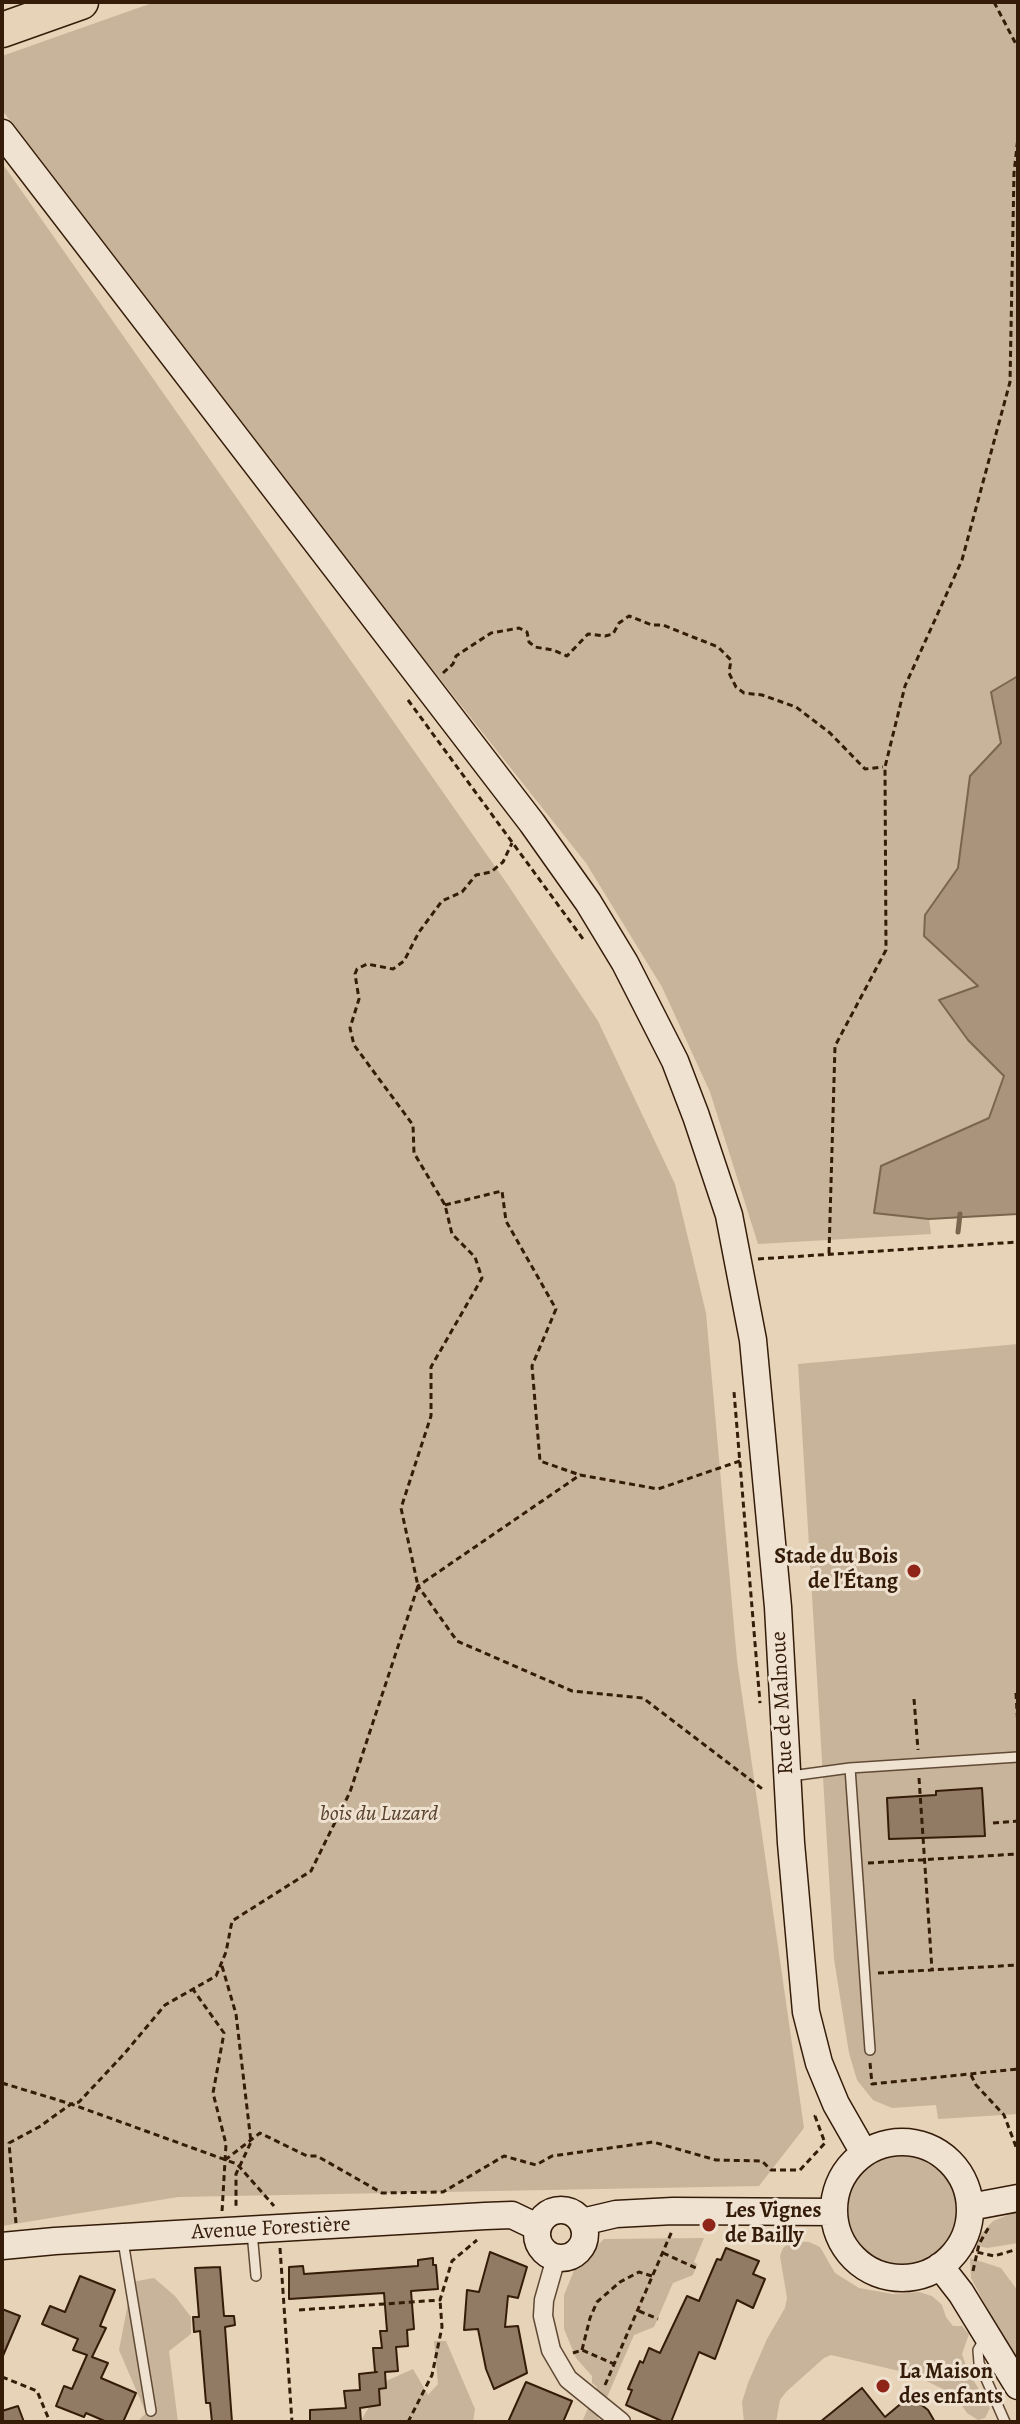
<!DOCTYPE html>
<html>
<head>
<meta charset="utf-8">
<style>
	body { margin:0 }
	#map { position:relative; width:1020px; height:2424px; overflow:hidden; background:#e6d3b8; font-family:Alegreya,serif }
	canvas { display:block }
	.frame { position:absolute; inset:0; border:4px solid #351c09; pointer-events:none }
</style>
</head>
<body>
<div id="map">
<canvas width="1020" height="2424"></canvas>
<div class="frame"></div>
</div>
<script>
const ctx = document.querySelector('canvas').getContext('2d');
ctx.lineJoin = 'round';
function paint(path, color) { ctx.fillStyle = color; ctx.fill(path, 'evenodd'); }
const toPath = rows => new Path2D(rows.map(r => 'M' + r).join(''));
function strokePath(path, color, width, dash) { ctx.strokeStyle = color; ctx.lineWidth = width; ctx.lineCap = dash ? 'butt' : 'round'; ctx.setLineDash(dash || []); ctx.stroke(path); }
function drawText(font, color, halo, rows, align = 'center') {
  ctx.font = font + ' Alegreya,serif'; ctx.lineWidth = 6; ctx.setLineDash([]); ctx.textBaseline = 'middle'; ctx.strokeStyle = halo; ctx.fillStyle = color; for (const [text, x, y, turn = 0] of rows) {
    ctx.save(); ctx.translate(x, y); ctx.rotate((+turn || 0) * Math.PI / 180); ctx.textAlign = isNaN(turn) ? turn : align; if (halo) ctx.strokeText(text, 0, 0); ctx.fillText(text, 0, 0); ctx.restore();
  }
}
const green = toPath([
	[155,2,1018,2,1018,676,991,692,1001,743,970,776,958,868,925,915,979,986,940,1000,968,1040,1004,1076,989,1118,881,1166,874,1213,929,1219,931,1234,758,1244,710,1092,662,987,586,863,360,578,2,110,2,56],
	[2,163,508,885,598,1021,675,1184,706,1313,737,1660,804,2128,759,2186,178,2197,2,2226],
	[1018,1344,1018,2114,938,2119,936,2105,892,2108,873,2100,857,2080,849,2053,834,1959,798,1364],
	'839 2211a59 59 0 1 1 118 0a59 59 0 1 1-118 0Z',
	[1018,2211,1018,2243,987,2248,975,2245,982,2233,993,2221],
	[704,2238,694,2262,697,2264,693,2275,673,2283,654,2327,634,2335,598,2418,602,2422,582,2422,597,2387,592,2383,592,2376,576,2358,564,2329,564,2295,575,2268,604,2239],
	[792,2241,809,2242,820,2247,835,2273,859,2288,893,2294,919,2292,932,2296,942,2305,946,2317,953,2326,962,2326,969,2334,962,2354,968,2371,990,2408,985,2418,978,2420,967,2413,958,2400,947,2391,912,2374,831,2355,824,2358,786,2392,780,2400,776,2422,744,2422,742,2402,748,2383,767,2339,785,2308,787,2298,780,2256,783,2248],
	[970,2258,1001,2268,1018,2291,1018,2366,971,2278],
	[154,2278,175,2296,191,2317,191,2334,169,2351,178,2422,137,2422,146,2413,119,2350,132,2282],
	[434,2341,446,2341,475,2409,473,2422,360,2422,384,2382,413,2369,428,2395,438,2384]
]);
const water = toPath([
	[1018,676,1018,1214,929,1219,874,1213,881,1166,989,1118,1004,1076,968,1040,939,1000,978,986,924,936,925,915,958,868,970,776,1001,743,991,692,1018,676]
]);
const stream = toPath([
	[958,1232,960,1214]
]);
const building = toPath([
	[982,1788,985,1836,889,1839,887,1798,936,1795,936,1791,982,1788],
	[726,2248,759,2261,753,2274,765,2279,753,2308,737,2300,715,2359,699,2352,671,2422,664,2422,626,2405,632,2390,628,2389,640,2361,643,2363,649,2348,660,2353,687,2296,699,2301,717,2259,721,2260,726,2248],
	[490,2252,527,2267,518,2298,508,2296,505,2327,518,2326,527,2373,494,2389,486,2369,478,2329,464,2330,467,2290,479,2292,490,2252],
	[433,2258,433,2265,436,2265,438,2289,411,2291,414,2329,407,2330,408,2346,396,2347,398,2371,385,2372,386,2388,379,2389,380,2405,360,2408,361,2422,310,2422,310,2410,346,2408,344,2391,360,2390,359,2374,377,2372,375,2372,373,2348,382,2348,380,2331,387,2331,384,2293,289,2299,289,2267,303,2266,304,2274,418,2266,418,2260,433,2258],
	[220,2267,224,2316,234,2316,235,2325,225,2327,232,2422,212,2422,210,2403,206,2403,200,2331,194,2332,193,2317,199,2317,195,2268,220,2267],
	[80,2276,115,2290,100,2326,106,2328,92,2357,108,2363,101,2378,136,2393,123,2422,107,2422,86,2413,84,2417,56,2406,64,2386,72,2389,87,2355,73,2350,78,2339,42,2324,50,2306,65,2312,80,2276],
	[2,2309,20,2316,2,2358,2,2309],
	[526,2382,572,2401,563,2422,508,2422,526,2382],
	[862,2388,885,2417,910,2396,928,2410,935,2422,820,2422,862,2388],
	[18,2406,24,2422,2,2422,2,2411,18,2406]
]);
const path = toPath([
	[994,2,1018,48],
	[443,673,453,664,456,656,491,633,519,628,527,632,529,642,535,647,553,650,567,656,588,634,605,636,613,634,619,623,629,616,652,625,663,625,718,647,731,660,729,673,736,687,744,693,762,695,796,707,830,733,865,769,883,767],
	[408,700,583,939],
	[445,1205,502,1191,506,1221,556,1309,532,1366,540,1461,580,1475],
	[829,1253,835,1046,886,950,885,767,905,686,962,560,1010,382,1014,173,1018,137],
	[758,1259,1018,1242],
	[734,1392,760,1703],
	[740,1461,658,1489,580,1475,418,1586,457,1641,572,1691,643,1698,765,1791],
	[1016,1693,1018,1727],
	[914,1699,918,1750],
	[919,1778,932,1970],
	[993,1823,1018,1821],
	[868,1863,1018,1854],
	[222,1966,236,2014,251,2142,236,2174,236,2208],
	[878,1973,1018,1965],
	[192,1988,224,2033,213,2093,226,2144,222,2212],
	[870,2063,872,2084,1018,2069],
	[971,2075,976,2085,1004,2115,1018,2152],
	[2,2083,71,2104,237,2164,274,2206],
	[225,2160,260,2133,307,2156,317,2156,382,2193,443,2192,504,2156,536,2165,552,2156,653,2142,716,2160,762,2161,771,2170,800,2170,825,2143,815,2116,818,2114],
	[16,2223,9,2143,39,2127,71,2104,79,2102,124,2054,165,2005,216,1976,226,1952,232,1921,311,1871,350,1792,418,1586,401,1508,431,1416,431,1367,482,1278,475,1257,452,1234,445,1205,414,1153,413,1125,354,1045,350,1028,359,999,355,974,357,969,367,964,393,969,404,961,419,932,442,901,462,892,476,875,491,872,503,862,512,843],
	[280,2248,292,2422],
	[958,2248,994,2256,1018,2249],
	[663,2253,696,2268],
	[973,2271,979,2244,989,2227],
	[299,2310,440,2300,452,2261,477,2240],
	[639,2311,658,2319],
	[582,2350,590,2318,597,2302,620,2282,639,2272,652,2276],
	[573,2353,582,2350,614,2364],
	[2,2377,37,2391,50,2422],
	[605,2385,672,2231],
	[408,2422,432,2375,442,2327,440,2300]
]);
const lane = toPath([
	[850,1768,870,2050],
	[791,1776,850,1768,1018,1757],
	[252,2232,256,2276],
	[123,2241,151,2411],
	[985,2338,978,2350,979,2363,1005,2422]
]);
const street = toPath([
	[556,2258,544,2300,543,2316,551,2350,568,2379,621,2422]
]);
const secondary = toPath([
	[2,133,532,823,588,902,625,963,675,1061,696,1116,729,1215,753,1340,778,1607,791,1843,806,2012,819,2063,836,2104,864,2153],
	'834 2210a68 68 0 1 1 136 0a68 68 0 1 1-136 0Z',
	[970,2207,1018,2198],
	'537 2234a24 24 0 1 1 48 0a24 24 0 1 1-48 0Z',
	[582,2222,616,2214,673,2211,834,2212],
	[2,2246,55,2241,485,2216,512,2215,537,2227],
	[940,2266,961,2293,1018,2386]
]);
const highway = toPath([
	[2,30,81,2]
]);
const markers = [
	[914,1571,8,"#8f2418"],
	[709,2225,8,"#8f2418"],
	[883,2386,8,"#8f2418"]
];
const poiNames = [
	["Stade du Bois",898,1558,"right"],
	["de l'Étang",898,1583,"right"],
	["Les Vignes",725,2212],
	["de Bailly",725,2237],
	["La Maison",899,2373],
	["des enfants",899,2398]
];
const streetNames = [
	["Rue de Malnoue",783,1703,-93],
	["Avenue Forestière",271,2229,-3]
];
const parkNames = [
	["bois du Luzard",379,1815]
];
paint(green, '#c8b49a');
paint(water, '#aa957c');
strokePath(water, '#7b654e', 2);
strokePath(stream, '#7b654e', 5);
paint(building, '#917b64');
strokePath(building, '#351c09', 2);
strokePath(lane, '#614a35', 12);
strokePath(street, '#614a35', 21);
strokePath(secondary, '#351c09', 29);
strokePath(highway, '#351c09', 37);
strokePath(path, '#351c09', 3, [6, 4]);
strokePath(lane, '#efe2d1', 9);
strokePath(street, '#efe2d1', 18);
strokePath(secondary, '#efe2d1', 26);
strokePath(highway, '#e6d3b8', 34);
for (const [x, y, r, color] of markers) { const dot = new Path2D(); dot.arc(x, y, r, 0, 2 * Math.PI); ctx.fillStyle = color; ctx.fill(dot); strokePath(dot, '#efe2d1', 3); }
drawText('bold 22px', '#351c09', '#efe2d1', poiNames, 'left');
drawText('22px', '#351c09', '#efe2d1', streetNames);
drawText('italic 22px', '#5a422d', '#efe2d1', parkNames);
</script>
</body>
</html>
